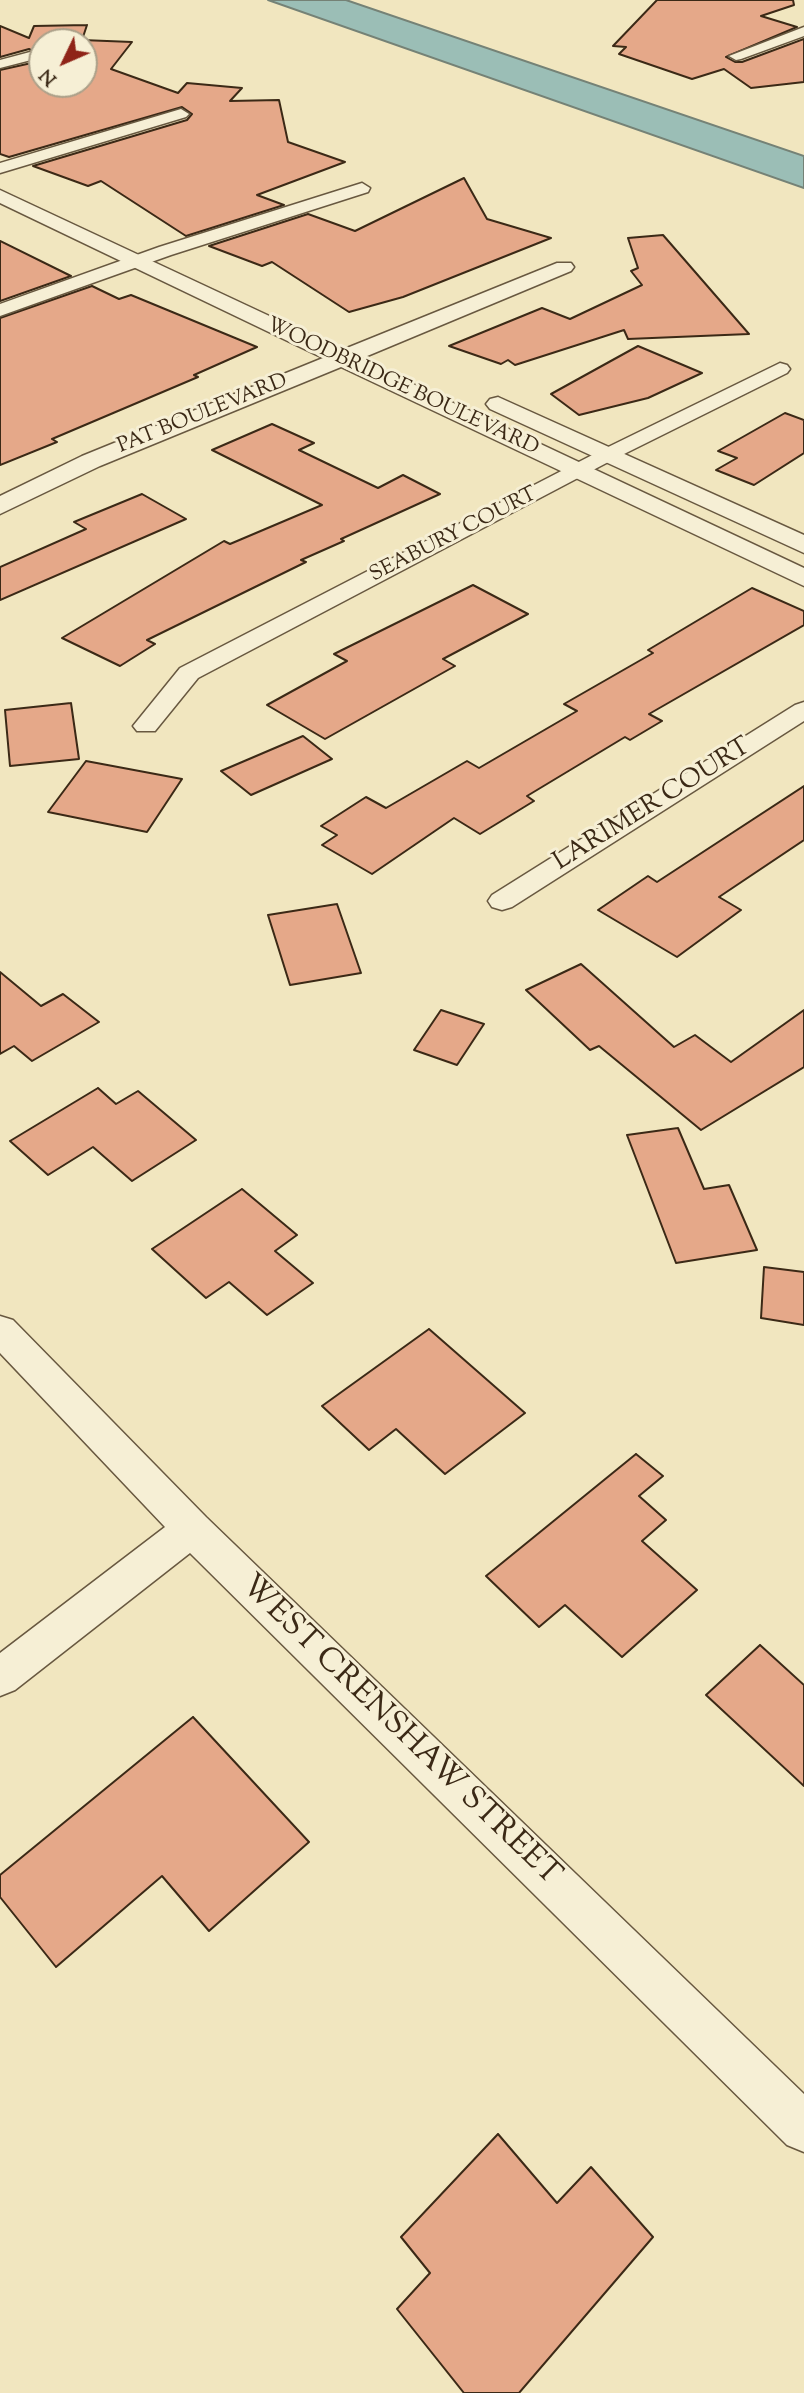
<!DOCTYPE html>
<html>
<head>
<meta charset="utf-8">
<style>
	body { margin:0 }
	#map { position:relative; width:804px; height:2393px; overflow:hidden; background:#f1e6bf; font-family:"Sorts Mill Goudy",serif }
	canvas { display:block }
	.north { position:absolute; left:28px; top:28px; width:70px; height:70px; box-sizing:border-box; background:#f6efd5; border:2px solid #aba089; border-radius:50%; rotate:226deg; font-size:19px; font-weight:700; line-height:28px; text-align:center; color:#3b2916 }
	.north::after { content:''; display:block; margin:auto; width:24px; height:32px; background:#8f2418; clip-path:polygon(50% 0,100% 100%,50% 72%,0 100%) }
</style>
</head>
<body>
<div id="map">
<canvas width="804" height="2393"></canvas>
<div class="north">N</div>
</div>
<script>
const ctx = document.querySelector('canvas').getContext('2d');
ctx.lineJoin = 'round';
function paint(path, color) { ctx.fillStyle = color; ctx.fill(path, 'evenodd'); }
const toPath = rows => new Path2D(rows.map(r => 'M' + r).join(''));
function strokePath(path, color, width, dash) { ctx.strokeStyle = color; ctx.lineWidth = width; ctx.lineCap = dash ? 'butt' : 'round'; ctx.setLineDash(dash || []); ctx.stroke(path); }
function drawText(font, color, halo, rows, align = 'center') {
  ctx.font = font + ' "Sorts Mill Goudy",serif'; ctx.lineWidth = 6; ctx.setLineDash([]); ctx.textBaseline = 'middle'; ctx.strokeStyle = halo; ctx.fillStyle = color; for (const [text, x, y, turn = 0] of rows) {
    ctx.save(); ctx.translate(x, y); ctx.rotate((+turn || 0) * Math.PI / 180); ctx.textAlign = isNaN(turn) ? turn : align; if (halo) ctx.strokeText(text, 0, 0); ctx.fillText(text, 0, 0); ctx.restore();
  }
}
const water = toPath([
	[268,0,346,0,804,156,804,188,268,0]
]);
const building = toPath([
	[657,0,793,0,794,5,761,16,797,27,726,57,735,62,742,62,804,39,804,82,751,88,724,69,692,79,619,54,626,47,613,46,657,0],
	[87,25,82,40,132,42,111,69,178,93,187,83,242,88,230,101,279,100,288,142,345,162,257,195,284,205,186,236,101,181,88,186,33,166,187,120,192,114,182,107,9,157,0,154,0,70,36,62,40,55,29,49,0,57,0,26,29,38,34,26,87,25],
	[42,42,84,42,84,84,42,84,42,42],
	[464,178,487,219,551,238,403,297,349,312,272,262,262,266,209,246,308,214,355,231,464,178],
	[663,235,749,334,628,339,624,330,515,365,508,360,501,364,449,346,542,308,570,319,642,285,631,271,638,268,628,238,663,235],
	[0,241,71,276,0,301,0,241],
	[92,286,119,299,131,295,257,347,194,375,198,377,52,439,57,442,0,465,0,318,92,286],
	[638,346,702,373,648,398,579,415,551,394,638,346],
	[785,413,804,420,804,453,754,485,716,470,737,458,718,451,785,413],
	[272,424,314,443,299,450,378,488,403,475,440,494,341,539,344,541,301,560,306,562,147,640,155,644,120,666,62,638,224,541,230,544,322,505,212,450,272,424],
	[142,494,186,519,0,600,0,567,86,529,74,522,142,494],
	[473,585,528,614,443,659,455,666,325,739,267,705,347,661,334,654,473,585],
	[752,588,804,611,804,625,649,714,662,721,630,740,625,737,527,796,534,801,480,834,454,818,372,874,322,845,337,835,321,826,366,797,386,808,467,761,479,768,577,711,564,704,653,653,648,650,752,588],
	[71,703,79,759,10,766,5,710,71,703],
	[303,736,332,759,251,795,221,771,303,736],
	[86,761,182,779,147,832,48,812,86,761],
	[804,786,804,840,719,897,741,910,677,957,598,910,648,876,657,882,804,786],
	[337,904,361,973,290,985,268,915,337,904],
	[581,964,674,1047,695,1035,731,1062,804,1010,804,1067,701,1130,599,1046,590,1050,526,990,581,964],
	[0,972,41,1006,63,994,99,1022,32,1061,14,1046,0,1054,0,972],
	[441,1010,484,1024,457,1065,414,1050,441,1010],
	[98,1088,116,1104,138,1091,196,1140,132,1181,93,1147,48,1175,10,1141,98,1088],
	[678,1128,704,1189,729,1185,757,1250,676,1263,627,1135,678,1128],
	[242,1189,297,1235,275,1251,313,1283,267,1315,229,1282,206,1298,152,1249,242,1189],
	[764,1267,804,1272,804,1325,761,1318,764,1267],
	[429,1329,525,1413,445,1474,396,1429,369,1450,322,1406,429,1329],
	[636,1454,663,1476,639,1496,666,1520,642,1541,697,1590,622,1657,565,1605,539,1627,486,1576,636,1454],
	[760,1645,804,1685,804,1786,706,1695,760,1645],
	[193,1717,309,1842,209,1931,162,1876,56,1967,0,1897,0,1875,193,1717],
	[498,2134,557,2203,591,2167,653,2237,519,2393,464,2393,397,2309,430,2273,401,2237,498,2134]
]);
const minor = toPath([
	[804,27,804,36,741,59,736,60,729,56,804,27],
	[30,52,37,56,35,59,0,68,0,60,30,52],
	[181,109,189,114,186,117,0,173,0,163,181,109],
	[362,183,370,188,368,192,171,255,0,316,0,304,159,247,362,183],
	[780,363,787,365,790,369,787,373,614,459,198,678,155,731,137,731,133,726,180,668,600,451,780,363],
	[804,702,804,721,512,907,502,910,492,907,488,901,492,895,795,705,804,702],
	[0,1316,13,1320,206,1517,804,2094,804,2152,787,2145,190,1553,15,1690,0,1696,0,1653,165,1527,0,1353,0,1316]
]);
const tertiary = toPath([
	[0,190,342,350,557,263,571,263,574,267,571,271,360,359,804,568,804,586,341,367,100,466,0,514,0,496,82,456,323,358,0,203,0,190],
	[498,397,804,535,804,553,490,409,486,404,490,399,498,397]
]);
const farStreetnames = [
	["WOODBRIDGE BOULEVARD",402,388,25],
	["PAT BOULEVARD",203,415,-22],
	["SEABURY COURT",454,536,-27]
];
const streetNames = [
	["LARIMER COURT",653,806,-32]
];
const nearStreetnames = [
	["WEST CRENSHAW STREET",399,1732,44]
];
paint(water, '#9bbeb6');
strokePath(water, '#758276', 2);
paint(building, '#e5a889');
strokePath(building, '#3b2916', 2);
strokePath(minor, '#685840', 3);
strokePath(tertiary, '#685840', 3);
paint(minor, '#f6efd5');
paint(tertiary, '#f6efd5');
drawText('21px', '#3b2916', '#f6efd5', farStreetnames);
drawText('26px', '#3b2916', '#f6efd5', streetNames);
drawText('32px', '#3b2916', '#f6efd5', nearStreetnames);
</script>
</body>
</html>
